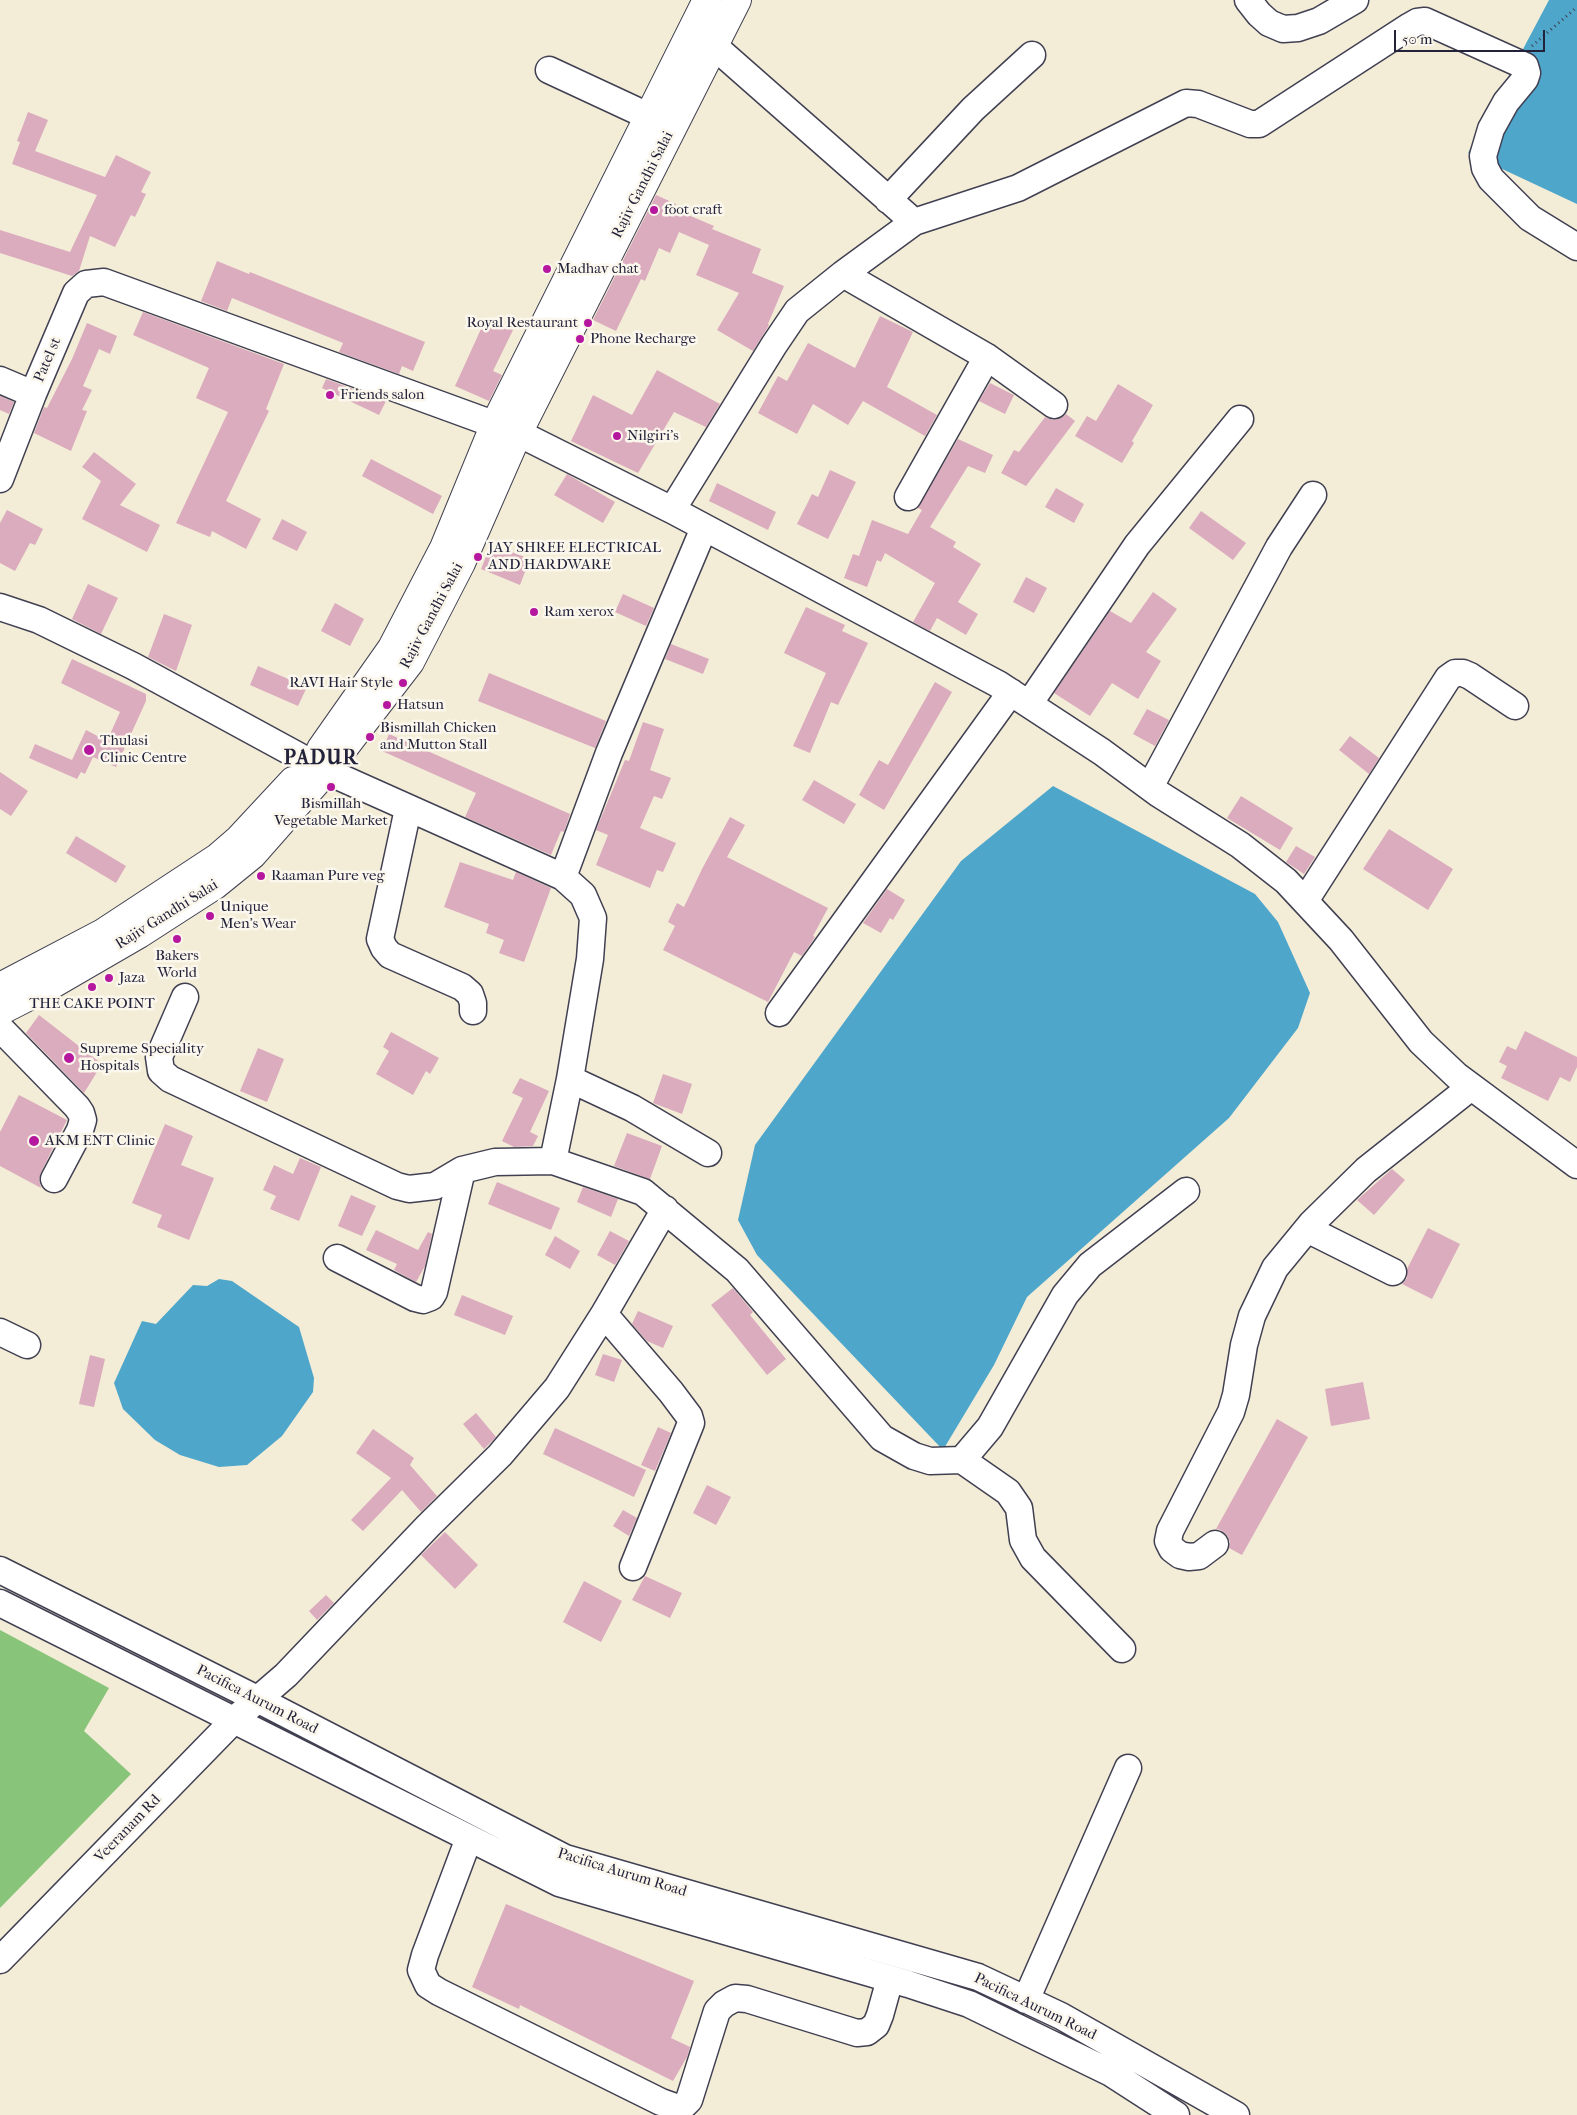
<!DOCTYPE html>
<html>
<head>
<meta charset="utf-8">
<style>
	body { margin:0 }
	#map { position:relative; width:1577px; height:2115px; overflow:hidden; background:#f3edd7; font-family:"IM FELL French Canon",serif }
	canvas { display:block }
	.scale { position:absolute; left:1394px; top:30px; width:151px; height:22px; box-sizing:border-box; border:2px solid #22223b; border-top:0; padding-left:6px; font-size:15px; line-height:18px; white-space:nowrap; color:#22223b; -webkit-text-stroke:4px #fbf7ec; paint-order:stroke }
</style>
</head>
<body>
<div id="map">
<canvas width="1577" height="2115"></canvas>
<div class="scale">50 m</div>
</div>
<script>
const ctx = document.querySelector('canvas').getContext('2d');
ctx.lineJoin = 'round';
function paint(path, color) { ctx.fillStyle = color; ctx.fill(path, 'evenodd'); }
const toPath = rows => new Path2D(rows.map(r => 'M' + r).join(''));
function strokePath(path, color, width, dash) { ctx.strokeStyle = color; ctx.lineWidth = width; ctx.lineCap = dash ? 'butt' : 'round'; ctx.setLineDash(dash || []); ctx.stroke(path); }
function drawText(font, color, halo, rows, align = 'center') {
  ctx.font = font + ' "IM FELL French Canon",serif'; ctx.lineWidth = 5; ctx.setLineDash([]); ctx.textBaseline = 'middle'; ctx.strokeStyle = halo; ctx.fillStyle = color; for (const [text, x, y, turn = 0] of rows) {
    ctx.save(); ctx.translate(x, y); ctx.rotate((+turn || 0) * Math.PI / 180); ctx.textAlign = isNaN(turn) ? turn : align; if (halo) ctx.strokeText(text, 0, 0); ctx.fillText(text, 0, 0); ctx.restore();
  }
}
const green = toPath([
	[0,1630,109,1688,84,1731,131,1774,0,1908]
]);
const water = toPath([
	[1549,0,1577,0,1577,204,1468,153],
	[1053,786,1255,894,1278,922,1310,993,1298,1028,1229,1118,1027,1297,994,1365,943,1450,757,1255,738,1220,755,1145,961,861],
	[219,1279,232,1281,299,1327,314,1378,313,1392,282,1436,247,1465,219,1467,180,1455,155,1440,123,1409,114,1383,142,1321,156,1324,193,1285,207,1286]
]);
const building = toPath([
	[28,112,48,120,35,151,105,177,116,155,151,172,141,192,146,194,135,217,131,215,115,247,90,236,79,271,72,276,0,253,0,230,70,252,97,195,12,164,20,142,17,141],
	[656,195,676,204,674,209,714,226,712,229,761,249,752,273,784,286,768,324,769,325,753,351,717,330,739,293,696,275,709,245,679,232,670,253,659,248,645,281,641,279,616,331,593,320],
	[217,261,249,274,250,272,425,342,413,371,402,366,399,374,339,352,343,343,232,298,227,311,201,301],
	[143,312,284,364,266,409,269,411,226,501,261,519,246,549,212,531,210,537,176,523,228,412,196,398,209,368,133,335],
	[880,316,913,332,887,387,937,415,925,436,863,401,848,425,813,404,797,434,758,413,778,376,787,381,808,343,855,368],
	[486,318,513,330,493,371,502,375,489,401,455,386],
	[87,323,117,336,110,354,99,349,83,386,92,390,82,410,87,411,71,451,34,433,44,407,47,408,72,359],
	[657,370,720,404,706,427,674,412,638,473,571,441,593,395,632,415],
	[326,379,386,401,379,415,322,388],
	[990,383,1014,395,1005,414,979,401],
	[1118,384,1153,405,1132,441,1134,443,1122,463,1075,436,1087,416,1096,421],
	[0,396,14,402,9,414,0,410],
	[1066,414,1075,421,1026,486,1001,473,1014,450,1019,452,1045,417,1053,420,1061,418],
	[958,439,993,455,985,473,968,466,930,527,956,542,953,547,981,564,958,602,978,614,966,635,937,618,930,631,913,622,935,583,885,553,881,562,877,560,867,587,844,578,853,554,859,556,872,520,908,534,922,510,918,508],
	[94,452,136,484,120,505,160,525,147,552,82,519,101,481,82,467],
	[371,459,442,496,433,514,362,476],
	[830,470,856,482,828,539,797,524,812,494,818,497],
	[567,474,615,502,603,523,554,495],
	[717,483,776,512,768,530,709,501],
	[1056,488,1084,504,1074,523,1045,507],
	[7,510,43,529,35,545,30,543,15,571,0,563,0,523],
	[1201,511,1246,543,1233,560,1189,528],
	[282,519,307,532,297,551,272,539],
	[491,544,530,559,520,585,481,569],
	[1026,577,1047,588,1034,613,1013,602],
	[88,584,118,598,101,634,72,619],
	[1153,592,1177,609,1146,652,1161,661,1138,699,1112,683,1090,716,1054,693,1110,611,1131,623],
	[623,594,654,608,646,626,615,612],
	[335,603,364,619,350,646,321,631],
	[806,607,845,625,842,631,868,643,838,705,831,702,810,753,793,746,826,673,784,653],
	[164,614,192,625,176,671,148,657],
	[671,644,709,659,703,674,665,659],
	[72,659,146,694,146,701,116,767,93,757,85,774,81,772,77,779,29,758,35,744,72,760,86,730,107,741,120,712,61,683],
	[258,666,307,687,298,706,250,685],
	[489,673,606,721,595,748,478,701],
	[935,682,952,692,884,810,859,795,879,760,888,765],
	[1147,709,1169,720,1155,746,1133,734],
	[643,722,664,729,650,770,671,778,662,799,654,796,640,828,676,843,663,872,657,870,650,888,596,865,608,835,596,830,625,760,629,761],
	[389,734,570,814,564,832,561,831,551,855,465,817,476,793,382,751],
	[1350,736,1379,758,1369,774,1339,750],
	[0,772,28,791,11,816,0,809],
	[814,780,856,804,844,824,802,800],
	[1241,796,1293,828,1280,850,1227,818],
	[730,817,745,825,727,857,828,908,813,936,815,937,802,956,794,952,768,1002,663,950,675,926,668,922,677,903,684,907,702,869],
	[1389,829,1453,869,1428,910,1363,869],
	[76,836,126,866,116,883,66,853],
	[1296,846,1315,857,1304,874,1286,862],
	[460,862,513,880,516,872,551,888,524,962,499,953,504,940,486,933,489,924,444,907],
	[887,889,905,900,893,920,890,918,881,933,863,923],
	[39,1015,102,1064,84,1093,26,1033],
	[1525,1031,1577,1057,1577,1067,1570,1082,1560,1077,1548,1101,1501,1078,1507,1066,1499,1062,1507,1046,1516,1050],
	[391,1032,439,1058,430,1074,426,1071,413,1095,376,1074,389,1051,383,1047],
	[258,1048,284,1059,267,1102,240,1091],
	[663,1074,692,1084,682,1114,653,1103],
	[520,1078,549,1091,530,1132,538,1136,533,1146,514,1147,502,1141,523,1098,512,1093],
	[19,1095,67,1120,41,1172,39,1179,41,1188,0,1166,0,1132],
	[165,1124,193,1136,181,1165,214,1178,189,1240,157,1227,162,1215,132,1203],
	[627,1133,662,1146,650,1179,614,1166],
	[300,1158,321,1167,299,1221,270,1209,276,1196,263,1190,274,1165,293,1174],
	[1392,1169,1405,1180,1374,1215,1357,1200],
	[497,1182,560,1208,551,1230,488,1204],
	[583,1187,618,1199,611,1217,577,1202],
	[351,1195,376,1206,362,1236,338,1226],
	[1428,1228,1460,1244,1432,1299,1402,1284,1407,1278,1407,1269],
	[376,1230,418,1250,428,1232,432,1234,425,1266,416,1282,394,1270,397,1264,366,1250],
	[610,1231,629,1241,615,1265,597,1255],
	[555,1236,580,1251,570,1269,545,1255],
	[733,1288,753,1312,750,1315,786,1359,767,1375,711,1305],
	[462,1295,513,1316,505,1335,454,1315],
	[638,1311,673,1326,663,1348,647,1341,632,1324],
	[603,1354,622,1360,614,1382,595,1375],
	[90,1355,105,1359,94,1407,79,1404],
	[1363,1382,1370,1419,1331,1426,1325,1389],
	[476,1413,496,1437,484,1449,463,1424],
	[1277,1419,1308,1437,1242,1555,1229,1548,1230,1542,1227,1535,1221,1530,1216,1529],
	[658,1427,671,1433,655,1471,641,1465],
	[555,1428,646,1470,634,1497,543,1454],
	[373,1429,414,1458,410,1465,437,1496,421,1512,402,1490,363,1531,351,1520,391,1478,356,1453],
	[707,1485,731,1497,716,1525,693,1513],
	[623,1510,637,1518,629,1536,613,1526],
	[445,1532,478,1565,455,1589,421,1555],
	[645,1576,682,1593,670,1618,632,1600],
	[584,1581,622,1601,601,1642,563,1622],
	[326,1595,334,1603,317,1620,309,1611],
	[506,1904,694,1981,671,2038,690,2047,687,2057,673,2081,520,2005,519,2009,472,1987]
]);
const path = toPath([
	[1532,46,1577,7]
]);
const minor = toPath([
	[1248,0,1259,14,1269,23,1283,29,1298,28,1319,21,1355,0],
	[549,70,648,116],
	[888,200,973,109,1032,55],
	[914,222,1018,188,1186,103,1198,104,1250,124,1259,124,1410,26,1417,22,1425,21,1525,66,1527,73,1525,79,1506,102,1491,129,1483,156,1485,168,1491,179,1530,218,1577,247],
	[843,274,987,357,1054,405],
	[0,380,33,394],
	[0,479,33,394,76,293,86,284,104,282,518,433,672,510,998,684,1102,752,1159,794,1240,845,1286,881,1341,940,1421,1042,1457,1076,1577,1165],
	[908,497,987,357],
	[672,510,774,345,797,311,843,274,914,222,714,46],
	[0,607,39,620,133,666,326,771,563,877,583,895,593,918,590,959,570,1079,553,1161],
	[1029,704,1137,545,1240,419],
	[1150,787,1279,547,1313,495],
	[408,809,380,939,384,948,390,955,462,987,470,994,473,1003,473,1011],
	[563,877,609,753,704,528],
	[1305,901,1448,678,1455,673,1463,673,1470,676,1515,706],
	[185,997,159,1057,161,1071,170,1079,397,1186,409,1189,435,1186,462,1170,495,1162,553,1161,643,1192,737,1270,882,1438,914,1456,930,1461,962,1460,990,1427,1065,1295,1090,1265,1186,1191],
	[779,1013,1011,692],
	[0,1028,77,1107,81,1113,83,1120,80,1130,54,1179],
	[570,1079,632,1108,708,1153],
	[1307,1229,1393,1272],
	[337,1258,415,1298,423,1300,431,1297,434,1292,462,1170],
	[604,1314,671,1392,689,1416,691,1423,633,1567],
	[0,1332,27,1345],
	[962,1460,1008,1492,1019,1508,1023,1540,1033,1558,1122,1649],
	[1215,1544,1199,1556,1189,1557,1180,1555,1172,1549,1168,1541,1170,1531,1231,1412,1236,1395,1244,1345,1252,1316,1275,1268,1312,1223,1366,1170,1471,1087],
	[0,1570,259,1700,565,1858,978,1977,1061,2016,1236,2115],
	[0,1603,559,1883,908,1984,969,2004,1111,2073,1176,2115],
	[469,1838,425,1955,421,1970,428,1985,439,1992,661,2102,675,2107,683,2106,689,2100,717,2011,724,2004,735,1998,747,1999,857,2033,867,2032,876,2025,880,2015,890,1979],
	[0,1960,235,1719,286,1675,428,1526,500,1455,557,1388,604,1314,665,1209],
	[1026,2000,1128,1768]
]);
const major = toPath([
	[321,749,392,648,444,548,495,424,707,0],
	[0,987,103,933,217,858,239,839,293,781],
	[0,1011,51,985,139,934,215,885,252,855,326,771,410,662,461,563,518,433,737,0]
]);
const markers = [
	[654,210,5,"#b5179e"],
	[547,269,5,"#b5179e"],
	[588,323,5,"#b5179e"],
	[580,339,5,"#b5179e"],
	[330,395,5,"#b5179e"],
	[617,436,5,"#b5179e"],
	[478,557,5,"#b5179e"],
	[534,612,5,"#b5179e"],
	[403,683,5,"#b5179e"],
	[387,705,5,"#b5179e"],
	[370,737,5,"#b5179e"],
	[89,750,6,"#b5179e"],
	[331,787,5,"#b5179e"],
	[261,876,5,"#b5179e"],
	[210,916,5,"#b5179e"],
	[177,939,5,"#b5179e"],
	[109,978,5,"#b5179e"],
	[92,987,5,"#b5179e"],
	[69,1058,6,"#b5179e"],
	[34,1141,6,"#b5179e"]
];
const streetNames = [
	["Rajiv Gandhi Salai",643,185,-63],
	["Patel st",48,360,-67],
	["Rajiv Gandhi Salai",432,616,-62],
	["Rajiv Gandhi Salai",167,915,-32],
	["Pacifica Aurum Road",257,1700,27],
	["Veeranam Rd",128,1829,-46],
	["Pacifica Aurum Road",622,1873,17],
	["Pacifica Aurum Road",1035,2007,26]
];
const poiNames = [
	["foot craft",664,210],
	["Madhav chat",557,269],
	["Royal Restaurant",578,323,"right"],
	["Phone Recharge",590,339],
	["Friends salon",340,395],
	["Nilgiri's",627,436],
	["JAY SHREE ELECTRICAL",488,548],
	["AND HARDWARE",488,565],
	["Ram xerox",544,612],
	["RAVI Hair Style",393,683,"right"],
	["Hatsun",397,705],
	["Bismillah Chicken",380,728],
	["and Mutton Stall",380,745],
	["Thulasi",100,741],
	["Clinic Centre",100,758],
	["Bismillah",331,804,"center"],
	["Vegetable Market",331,821,"center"],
	["Raaman Pure veg",271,876],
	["Unique",220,907],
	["Men's Wear",220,924],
	["Bakers",177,956,"center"],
	["World",177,973,"center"],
	["Jaza",119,978],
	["THE CAKE POINT",92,1004,"center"],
	["Supreme Speciality",80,1049],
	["Hospitals",80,1066],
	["AKM ENT Clinic",45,1141]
];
const districtNames = [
	["PADUR",321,759]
];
paint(green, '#88c479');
paint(water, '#4ea6cb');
paint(building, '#dbabbe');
strokePath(minor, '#414052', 29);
strokePath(major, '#414052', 30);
strokePath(path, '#414052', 3, [1, 4]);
strokePath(minor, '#fff', 26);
strokePath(major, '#fff', 28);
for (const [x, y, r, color] of markers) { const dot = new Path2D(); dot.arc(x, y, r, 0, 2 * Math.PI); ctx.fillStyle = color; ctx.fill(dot); strokePath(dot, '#fbf7ec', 2); }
drawText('15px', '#22223b', '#fbf7ec', streetNames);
drawText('15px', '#22223b', '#fbf7ec', poiNames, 'left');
ctx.letterSpacing = '1px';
drawText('bold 20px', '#22223b', '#fbf7ec', districtNames);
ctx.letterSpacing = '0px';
</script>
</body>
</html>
